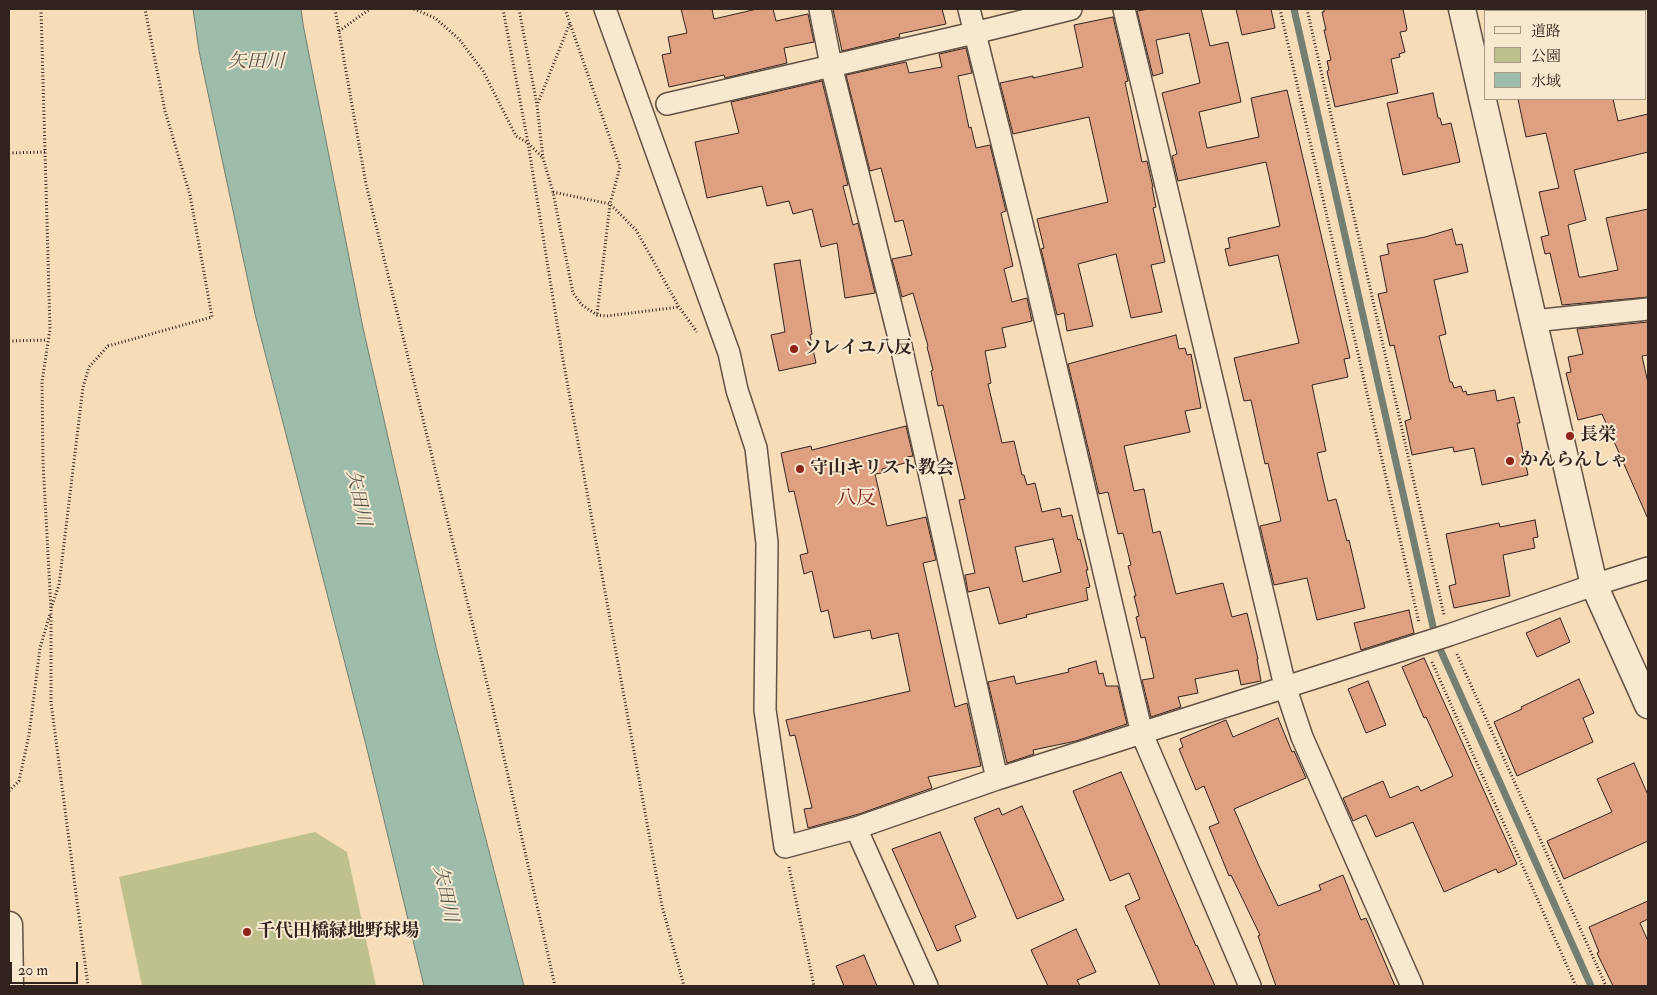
<!DOCTYPE html>
<html>
<head>
<meta charset="utf-8">
<style>
	body { margin:0 }
	#map { position:relative; width:1657px; height:995px; overflow:hidden; background:#f6dcb7; font-family:"IM FELL Double Pica","Noto Serif JP",serif }
	canvas { display:block }
	.frame { position:absolute; inset:0; border:10px solid #31231d; pointer-events:none }
	.legend { position:absolute; left:1484px; top:10px; width:162px; height:90px; box-sizing:border-box; background:#f9e8d0; border:1px solid #a99988; margin:0; padding:6px 9px; list-style:none; font-size:15px; color:#31231d }
	.legend li { display:flex; align-items:center; gap:10px; height:25px }
	.legend b { width:25px; border:1px solid #a99988 }
	.scale { position:absolute; left:10px; top:962px; width:68px; height:22px; box-sizing:border-box; border:2px solid #31231d; border-top:0; padding-left:6px; font-size:15px; line-height:18px; white-space:nowrap; color:#31231d; -webkit-text-stroke:4px #f9e8d0; paint-order:stroke }
</style>
</head>
<body>
<div id="map">
<canvas width="1657" height="995"></canvas>
<div class="frame"></div>
<ul class="legend">
<li><b style="height:6px;background:#f9e8d0"></b>道路</li>
<li><b style="height:14px;background:#bec08d"></b>公園</li>
<li><b style="height:14px;background:#9dbcaa"></b>水域</li>
</ul>
<div class="scale">20 m</div>
</div>
<script>
const ctx = document.querySelector('canvas').getContext('2d');
ctx.lineJoin = 'round';
function paint(path, color) { ctx.fillStyle = color; ctx.fill(path, 'evenodd'); }
const toPath = rows => new Path2D(rows.map(r => 'M' + r).join(''));
function strokePath(path, color, width, dash) { ctx.strokeStyle = color; ctx.lineWidth = width; ctx.lineCap = dash ? 'butt' : 'round'; ctx.setLineDash(dash || []); ctx.stroke(path); }
function drawText(font, color, halo, rows, align = 'center') {
  ctx.font = font + ' "IM FELL Double Pica","Noto Serif JP",serif'; ctx.lineWidth = 4; ctx.setLineDash([]); ctx.textBaseline = 'middle'; ctx.strokeStyle = halo; ctx.fillStyle = color; for (const [text, x, y, turn = 0] of rows) {
    ctx.save(); ctx.translate(x, y); ctx.rotate((+turn || 0) * Math.PI / 180); ctx.textAlign = isNaN(turn) ? turn : align; if (halo) ctx.strokeText(text, 0, 0); ctx.fillText(text, 0, 0); ctx.restore();
  }
}
const green = toPath([
	[315,832,347,852,376,986,142,986,119,877]
]);
const water = toPath([
	[193,9,301,9,303,24,363,328,436,647,524,986,424,986,366,745,255,314,199,51,193,9]
]);
const stream = toPath([
	[1294,9,1436,640,1591,986]
]);
const building = toPath([
	[681,9,712,9,714,19,757,9,773,9,776,21,808,14,814,42,784,48,787,63,725,78,724,75,669,87,662,55,671,53,668,37,687,33,681,9],
	[833,9,942,9,946,24,899,34,900,37,842,51,833,9],
	[1149,9,1201,9,1210,46,1228,42,1241,102,1199,112,1207,148,1259,137,1251,98,1287,90,1350,358,1344,359,1348,377,1312,385,1326,451,1317,453,1328,501,1336,499,1347,541,1349,540,1365,608,1317,620,1307,578,1274,585,1260,526,1281,521,1268,463,1265,464,1251,400,1244,401,1234,358,1299,343,1278,255,1229,266,1225,249,1230,248,1228,238,1280,226,1266,162,1178,181,1172,156,1177,154,1162,93,1200,83,1189,33,1156,40,1163,73,1153,76,1137,11,1149,9],
	[1236,9,1271,9,1275,28,1242,35,1236,9],
	[1324,9,1403,9,1407,29,1406,31,1400,32,1405,52,1399,54,1400,57,1391,59,1398,93,1335,107,1327,71,1329,70,1327,61,1331,60,1324,30,1326,30,1322,12,1324,12,1324,9],
	[1113,17,1128,81,1125,82,1142,162,1147,161,1153,187,1152,187,1156,207,1153,208,1165,262,1151,265,1162,312,1131,318,1116,254,1078,264,1093,326,1067,331,1064,313,1057,315,1041,249,1044,248,1037,219,1108,202,1089,117,1013,134,1000,83,1033,76,1033,78,1083,67,1074,25,1113,17],
	[966,48,972,73,958,76,969,128,971,127,976,148,990,145,1006,211,1001,213,1013,266,1004,269,1012,302,1027,298,1032,321,1002,328,1006,347,985,351,991,383,988,384,1002,443,1014,441,1022,475,1024,475,1027,485,1035,483,1042,512,1060,508,1062,517,1072,515,1078,540,1080,539,1088,570,1086,570,1090,587,1086,588,1088,600,1026,615,1027,617,999,624,989,587,968,592,965,575,975,573,959,500,965,499,943,405,938,406,931,371,933,370,927,347,928,346,913,293,902,297,892,259,912,255,903,220,895,222,881,168,870,171,846,75,906,62,909,73,942,67,939,54,966,48],
	[1053,539,1061,572,1023,582,1015,547,1053,539],
	[822,81,848,185,843,186,853,225,858,223,875,293,845,298,837,243,821,247,812,209,793,214,789,201,767,206,762,186,707,198,695,142,739,133,731,102,822,81],
	[1433,93,1438,118,1440,118,1442,125,1451,123,1460,162,1403,175,1387,103,1433,93],
	[1518,99,1613,99,1618,121,1648,114,1648,152,1574,170,1586,220,1568,225,1579,277,1582,277,1618,270,1606,218,1648,209,1648,297,1562,305,1550,253,1545,254,1541,237,1549,235,1539,192,1559,188,1546,133,1526,137,1518,99],
	[1452,229,1456,245,1462,244,1468,272,1434,280,1446,334,1439,336,1450,382,1452,382,1454,388,1461,386,1463,392,1466,391,1467,395,1495,390,1497,401,1514,397,1520,423,1517,423,1528,475,1482,485,1474,448,1454,452,1453,447,1412,455,1405,421,1411,419,1394,345,1390,346,1378,294,1387,292,1380,256,1389,254,1387,244,1425,237,1452,229],
	[800,260,812,334,810,335,816,363,779,371,771,335,785,332,774,264,800,260],
	[1648,322,1648,355,1642,356,1648,383,1648,519,1602,414,1578,420,1566,373,1571,372,1568,357,1583,354,1577,329,1648,322],
	[1176,335,1179,349,1185,348,1187,355,1191,354,1201,408,1185,411,1190,432,1124,446,1134,491,1144,489,1153,533,1160,531,1176,594,1223,583,1232,617,1247,613,1258,659,1257,659,1261,681,1241,685,1238,670,1195,679,1198,693,1178,697,1181,707,1151,717,1142,680,1154,678,1145,637,1141,638,1136,617,1139,616,1134,596,1136,596,1128,566,1131,565,1123,533,1118,534,1108,492,1099,494,1068,364,1176,335],
	[906,426,913,456,907,457,909,462,882,469,882,473,875,474,887,526,926,517,936,560,923,563,955,707,967,703,981,766,928,777,932,788,859,814,808,828,804,809,812,808,795,735,790,736,786,720,910,691,898,633,872,639,870,630,834,638,828,610,821,612,812,571,804,574,800,555,808,553,794,491,789,492,781,453,811,446,812,450,906,426],
	[1535,520,1538,537,1533,538,1535,548,1503,555,1510,596,1454,608,1449,586,1456,584,1446,534,1499,523,1500,527,1535,520],
	[1409,610,1414,633,1361,650,1354,623,1409,610],
	[1560,618,1570,642,1537,657,1526,633,1560,618],
	[1424,658,1517,864,1498,873,1496,869,1444,892,1413,822,1376,837,1366,815,1353,821,1343,798,1383,781,1390,798,1418,786,1421,791,1453,776,1426,717,1424,718,1402,667,1424,658],
	[1096,661,1099,674,1103,673,1106,686,1118,686,1127,724,1076,741,1033,750,1034,754,1007,763,988,682,1014,676,1016,684,1069,672,1068,669,1096,661],
	[1579,679,1594,713,1583,718,1593,742,1517,776,1494,722,1522,709,1521,707,1579,679],
	[1368,681,1386,725,1366,733,1348,689,1368,681],
	[1278,718,1292,752,1294,751,1306,778,1234,809,1259,866,1278,906,1321,890,1319,885,1343,875,1361,920,1366,918,1395,986,1276,986,1258,936,1260,935,1231,875,1229,876,1209,827,1219,823,1204,786,1196,790,1179,749,1183,747,1180,739,1226,720,1233,737,1278,718],
	[1634,763,1648,795,1648,841,1564,879,1547,841,1612,812,1597,779,1634,763],
	[1121,772,1196,946,1197,945,1215,986,1160,986,1125,906,1140,899,1129,873,1110,881,1073,791,1121,772],
	[1022,806,1064,900,1017,919,974,818,999,808,1002,815,1022,806],
	[940,832,976,917,955,926,961,941,937,951,892,849,940,832],
	[1648,901,1648,919,1640,923,1648,941,1648,986,1613,986,1597,953,1599,952,1589,927,1648,901],
	[1076,929,1096,972,1077,980,1080,986,1048,986,1031,950,1076,929],
	[864,955,877,986,844,986,836,966,864,955]
]);
const path = toPath([
	[41,9,50,329,42,382,43,462,51,610,51,702,88,986],
	[335,9,366,184,492,704,555,986],
	[414,9,435,18,459,39,483,71,516,136,528,143,543,158],
	[503,9,528,143,562,354,662,906,684,986],
	[519,9,537,105,543,158,553,192,573,293,582,305,597,315,607,316,679,307],
	[565,9,620,167,610,204,597,315],
	[1280,9,1419,623],
	[1307,9,1444,615],
	[339,31,370,9],
	[538,103,570,23],
	[9,153,45,152],
	[553,192,610,204,636,230,679,307,697,332],
	[9,341,47,340],
	[51,608,59,585,83,387,89,367,108,346,212,317,190,195,165,111,145,9],
	[1457,654,1606,986],
	[1432,662,1576,986],
	[9,791,19,781,29,735,40,648,50,614],
	[789,867,814,986]
]);
const minor = toPath([
	[605,9,729,353,737,390,756,448,767,543,765,710,785,847,856,828,997,779,1449,635,1594,585,1648,568],
	[820,9,831,65,901,346,997,779],
	[969,9,1031,260,1142,734,1250,986],
	[1124,9,1285,686,1302,737,1412,986],
	[667,104,974,33,1071,9],
	[1533,321,1648,309],
	[856,828,927,986]
]);
const tertiary = toPath([
	[1462,9,1594,585,1648,705],
	[9,925,10,986]
]);
const markers = [
	[794,349,5,"#8f2418"],
	[1570,436,5,"#8f2418"],
	[1510,461,5,"#8f2418"],
	[800,469,5,"#8f2418"],
	[247,932,5,"#8f2418"]
];
const poiNames = [
	["ソレイユ八反",804,349],
	["長栄",1580,436],
	["かんらんしゃ",1520,461],
	["守山キリスト教会",810,469],
	["千代田橋緑地野球場",257,932]
];
const waterNames = [
	["矢田川",256,63],
	["矢田川",357,498,78],
	["矢田川",444,894,78]
];
const quarterNames = [
	["八反",856,500]
];
paint(green, '#bec08d');
paint(water, '#9dbcaa');
strokePath(water, '#727f72', 1);
strokePath(stream, '#727f72', 7);
paint(building, '#dfa081');
strokePath(building, '#31231d', 1);
strokePath(minor, '#625144', 24);
strokePath(tertiary, '#625144', 29);
strokePath(path, '#31231d', 3, [1, 2.5]);
strokePath(minor, '#f9e8d0', 21);
strokePath(tertiary, '#f9e8d0', 26);
for (const [x, y, r, color] of markers) { const dot = new Path2D(); dot.arc(x, y, r, 0, 2 * Math.PI); ctx.fillStyle = color; ctx.fill(dot); strokePath(dot, '#f9e8d0', 2); }
drawText('bold 18px', '#31231d', '#f9e8d0', poiNames, 'left');
drawText('italic 19px', '#515147', '#f9e8d0', waterNames);
drawText('20px', '#7a1f14', '#f9e8d0', quarterNames);
</script>
</body>
</html>
